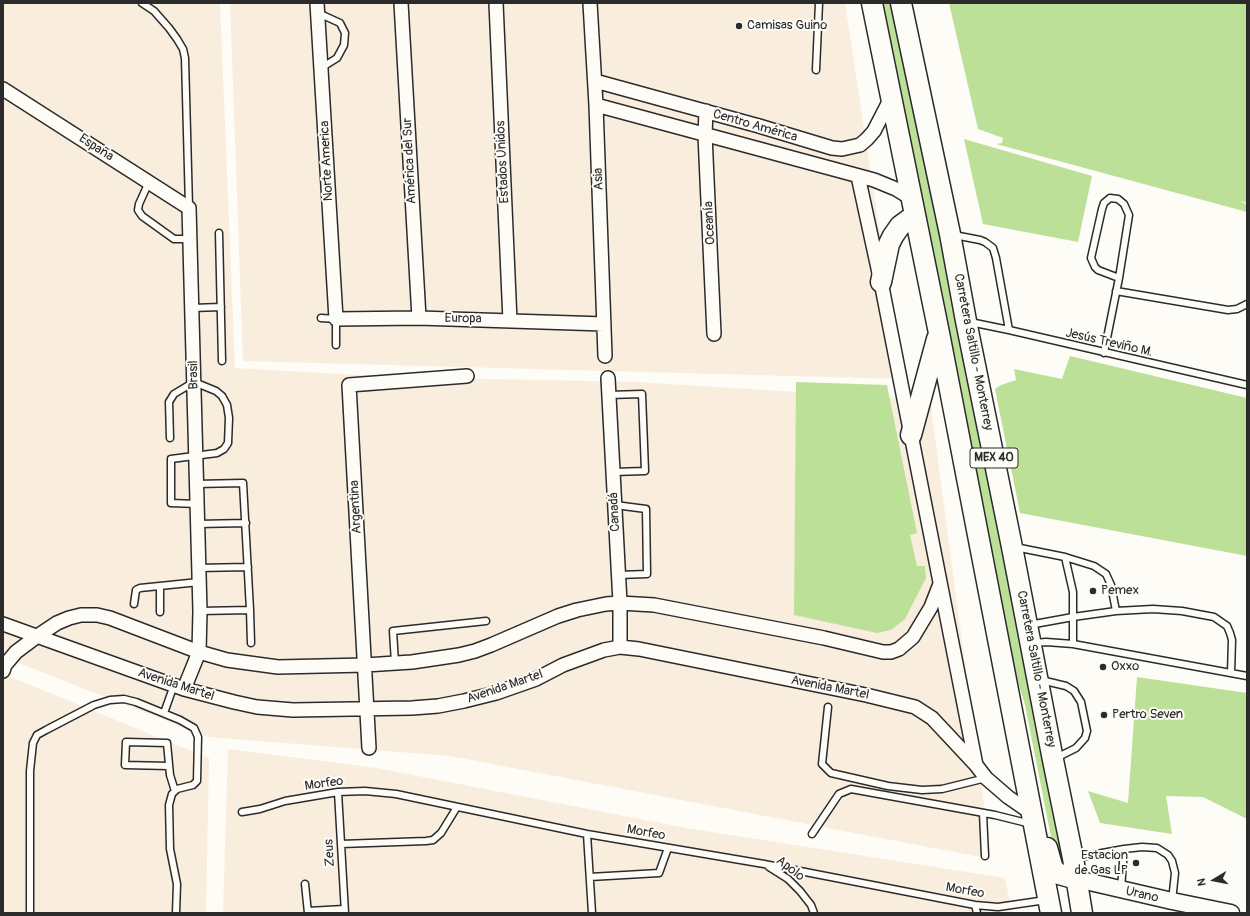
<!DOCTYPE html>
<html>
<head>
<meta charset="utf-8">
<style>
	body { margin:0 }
	#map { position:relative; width:1250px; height:916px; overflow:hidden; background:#fdfcf7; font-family:Pangolin,sans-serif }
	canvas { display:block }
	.frame { position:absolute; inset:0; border:4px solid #2b2b2b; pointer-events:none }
	.north { position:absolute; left:1194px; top:860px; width:40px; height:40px; -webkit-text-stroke:3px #fdfcf7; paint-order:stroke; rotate:260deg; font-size:11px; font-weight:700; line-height:16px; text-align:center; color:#2b2b2b }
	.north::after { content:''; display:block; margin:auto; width:14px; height:18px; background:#2b2b2b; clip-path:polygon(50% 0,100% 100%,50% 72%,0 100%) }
</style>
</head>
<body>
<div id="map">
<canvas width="1250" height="916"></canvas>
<div class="frame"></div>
<div class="north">N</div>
</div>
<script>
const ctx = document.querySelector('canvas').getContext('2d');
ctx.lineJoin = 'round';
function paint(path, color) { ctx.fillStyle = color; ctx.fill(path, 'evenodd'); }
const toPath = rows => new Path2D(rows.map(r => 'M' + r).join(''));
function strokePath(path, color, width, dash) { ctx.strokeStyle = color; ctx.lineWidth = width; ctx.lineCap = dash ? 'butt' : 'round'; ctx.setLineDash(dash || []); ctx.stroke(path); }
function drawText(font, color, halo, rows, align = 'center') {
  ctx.font = font + ' Pangolin,sans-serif'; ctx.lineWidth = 4; ctx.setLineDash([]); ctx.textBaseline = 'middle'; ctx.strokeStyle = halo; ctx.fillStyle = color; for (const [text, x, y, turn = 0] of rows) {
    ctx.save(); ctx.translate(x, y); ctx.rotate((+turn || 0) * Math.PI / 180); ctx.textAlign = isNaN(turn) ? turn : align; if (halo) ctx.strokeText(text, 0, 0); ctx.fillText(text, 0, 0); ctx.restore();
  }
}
const built = toPath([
	[3,3,220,3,235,368,394,377,635,382,930,400,991,859,450,756,208,737,3,657],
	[230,3,845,3,902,379,243,361],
	[3,674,209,758,206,913,3,913],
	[228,749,377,768,686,828,1005,878,1012,913,223,913]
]);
const green = toPath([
	[879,3,893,3,1068,870,1056,862,1025,705,1005,640],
	[949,3,1247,4,1247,203,1240,201,1247,205,1247,212,996,144,1002,143,1003,138,978,129],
	[964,139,1092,176,1078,242,983,224],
	[1070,356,1247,398,1247,556,1020,513,995,389,1001,385,1016,380,1014,369,1062,379],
	[796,382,887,385,917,533,910,535,917,566,925,566,926,578,905,619,891,630,877,633,794,615],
	[1137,677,1247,693,1247,819,1203,797,1166,796,1172,834,1100,823,1088,791,1128,803]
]);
const service = toPath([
	[142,3,154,11,169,28,177,39,183,49,185,58,189,207],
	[318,13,340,23,345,33,344,45,337,58,321,68],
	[816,70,819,3],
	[149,182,139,204,138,210,142,216,174,239,190,239],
	[219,233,222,361],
	[954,235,980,240,985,242,993,248,996,258,1009,330],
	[1116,291,1228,310,1237,309,1247,304],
	[192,308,221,307],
	[321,318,336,319,336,345],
	[970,322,1009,330,1247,385],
	[1104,353,1119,278,1129,215,1124,204,1118,199,1110,198,1104,203,1102,209,1091,258,1095,267,1098,270,1119,278],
	[609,395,642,394,645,471,613,472],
	[170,438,169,402,174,394,194,382,216,391,222,396,227,405,229,418,228,443,224,449,217,453,171,459,171,503,197,504],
	[196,484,243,483,250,610,200,611],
	[615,505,646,509,647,574,618,575],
	[198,524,246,523],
	[1015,547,1065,557,1094,566,1106,574,1111,585,1116,611,1073,617,1029,625],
	[1065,557,1073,592,1073,644],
	[198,568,248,567],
	[134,604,136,590,140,588,199,582],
	[250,610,251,643],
	[1116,611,1153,609,1182,611,1214,617,1227,626,1230,633,1232,640,1231,673],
	[160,612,160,587],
	[1034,643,1046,642,1073,644,1247,676],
	[395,663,393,631,486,621],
	[1041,680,1066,686,1074,691,1081,702,1087,731,1085,738,1076,748,1056,758],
	[828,707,822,764,831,773,888,786,922,790,942,789,986,778],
	[164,713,174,685],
	[169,766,125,765,126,742,167,743,170,775,175,791],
	[338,792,345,913],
	[242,812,260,809,285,801,338,792,365,791,396,794,587,834,764,864,975,905,998,907,1046,900],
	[983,813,985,856],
	[587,834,592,913],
	[812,834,839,794,851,789,995,815,1031,824],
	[341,844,426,841,433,840,441,833,457,807],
	[1075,858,1124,849,1142,847,1157,848,1168,855,1172,861,1175,873,1172,901],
	[769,867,788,879,800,891,811,905,814,913],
	[590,877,659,873,668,848],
	[305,884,308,913],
	[1121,889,1124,849],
	[975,905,977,913],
	[308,911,344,909],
	[30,913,30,771,33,743,37,735,46,730,94,705,110,700,124,699,136,702,180,720,194,728,198,737,197,781,193,785,177,789,172,794,169,805,170,849,177,884,176,913]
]);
const minor = toPath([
	[317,3,336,319,419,318,604,324],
	[401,3,419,318],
	[496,3,510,321],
	[590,3,596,105,605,356],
	[595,81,759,126,832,148,842,149,860,145,867,139,874,131,891,98],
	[3,89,189,208,200,611,199,652,184,689],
	[596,105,874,180,896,189,912,199],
	[706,111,705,135,714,334],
	[858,176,881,282,976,765,986,778,1008,797,1034,815],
	[608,378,620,603,620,647],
	[3,624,184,689,234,702,257,707,293,710,412,708,438,706,464,701,496,693,536,679,563,665,604,650,620,647,639,649,866,695,915,707,932,718,976,765],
	[3,671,5,665,16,652,36,637,57,623,69,618,81,615,97,615,110,618,199,652,227,660,278,667,365,665,412,662,459,655,475,651,491,645,558,616,577,610,606,604,620,603,654,605,824,638,883,652,891,652,899,649,913,637,931,607,940,584],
	[369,748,349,385,467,376]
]);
const tertiary = toPath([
	[1077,879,1172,901,1231,913]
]);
const primary = toPath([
	[872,3,939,333,1051,913],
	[901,3,950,234,966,321,1012,547,1053,760,1073,858,1082,913],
	[881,282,889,244,893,236,900,226,915,215],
	[911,435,937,339],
	[1047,848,1053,869,1059,874,1077,879]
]);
const markers = [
	[739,26,4,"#2b2b2b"],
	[1093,591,4,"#2b2b2b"],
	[1103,667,4,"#2b2b2b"],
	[1104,715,4,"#2b2b2b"],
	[1136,863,4,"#2b2b2b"]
];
const shields = [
	[994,458,48]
];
const shieldNames = [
	["MEX 40",994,458]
];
const poiNames = [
	["Camisas Guino",747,26],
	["Pemex",1101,591],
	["Oxxo",1111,667],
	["Pertro Seven",1112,715],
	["Estacion",1128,856,"right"],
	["de Gas LP",1128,871,"right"]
];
const streetNames = [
	["Centro América",755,126,16],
	["España",96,148,33],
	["Norte America",327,161,-93],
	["América del Sur",410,161,-93],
	["Estados Unidos",503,162,-93],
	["Asia",599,179,-92],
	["Oceanía",710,223,-93],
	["Europa",463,319,1],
	["Jesús Treviño M.",1109,343,13],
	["Carretera Saltillo - Monterrey",973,352,79],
	["Brasil",194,375,-91],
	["Argentina",356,507,-93],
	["Canadá",615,512,-93],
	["Carretera Saltillo - Monterrey",1036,669,79],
	["Avenida Martel",176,685,18],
	["Avenida Martel",505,687,-19],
	["Avenida Martel",830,688,11],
	["Morfeo",324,784,-8],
	["Morfeo",646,833,10],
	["Zeus",330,853,-93],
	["Apolo",790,869,37],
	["Morfeo",965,891,10],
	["Urano",1142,895,13]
];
paint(built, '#f9eddd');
paint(green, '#bde099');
strokePath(service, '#2b2b2b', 9);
strokePath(minor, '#2b2b2b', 16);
strokePath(tertiary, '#2b2b2b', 19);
strokePath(primary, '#2b2b2b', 23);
strokePath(service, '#fdfcf7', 6);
strokePath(minor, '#fdfcf7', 13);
strokePath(tertiary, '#fdfcf7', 16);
strokePath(primary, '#fdfcf7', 20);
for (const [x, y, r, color] of markers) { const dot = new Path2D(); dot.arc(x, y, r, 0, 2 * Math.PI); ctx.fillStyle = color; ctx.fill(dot); strokePath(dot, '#fdfcf7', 1.5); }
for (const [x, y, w] of shields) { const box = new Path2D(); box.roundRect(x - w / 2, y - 10, w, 20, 3); ctx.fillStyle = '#fdfcf7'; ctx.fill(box); strokePath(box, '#2b2b2b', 1); }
drawText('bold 12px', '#2b2b2b', null, shieldNames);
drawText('13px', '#2b2b2b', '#fdfcf7', poiNames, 'left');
drawText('13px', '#2b2b2b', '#fdfcf7', streetNames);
</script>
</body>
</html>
